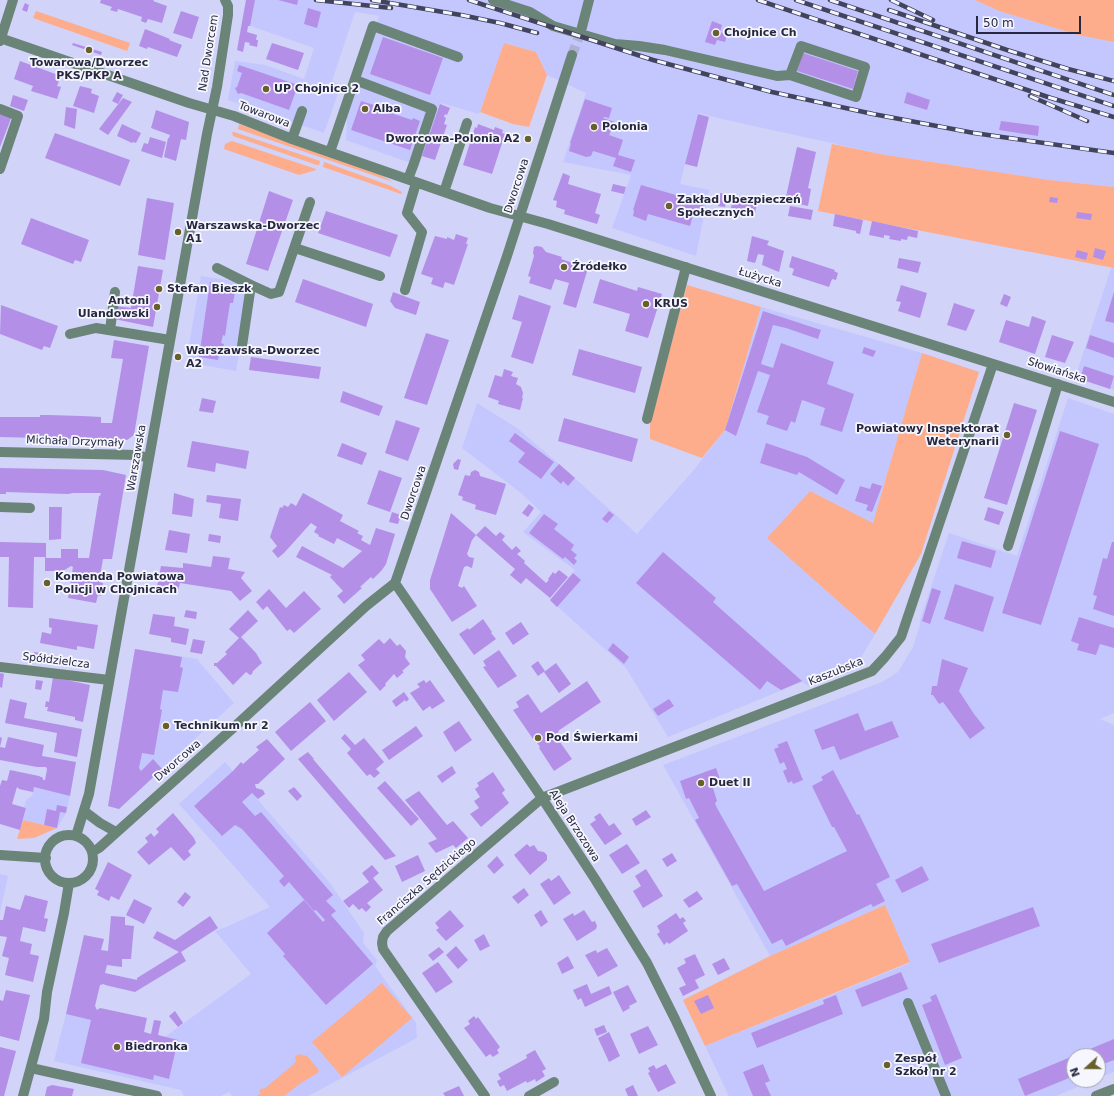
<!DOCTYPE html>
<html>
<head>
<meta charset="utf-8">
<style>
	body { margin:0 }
	#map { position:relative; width:1114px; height:1096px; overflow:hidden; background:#d1d3f9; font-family:"DejaVu Sans",sans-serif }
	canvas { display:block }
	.north { position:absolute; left:1066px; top:1048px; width:40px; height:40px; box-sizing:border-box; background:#f6f7fe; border:1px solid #a3a4b2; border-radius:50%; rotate:249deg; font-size:11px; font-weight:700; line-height:16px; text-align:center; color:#272840 }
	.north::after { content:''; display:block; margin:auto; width:14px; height:18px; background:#67602c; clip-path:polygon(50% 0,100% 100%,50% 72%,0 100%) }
	.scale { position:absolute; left:976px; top:16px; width:105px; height:18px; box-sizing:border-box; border:2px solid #272840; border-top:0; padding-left:5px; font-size:12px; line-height:14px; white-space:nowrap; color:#272840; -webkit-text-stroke:3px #f6f7fe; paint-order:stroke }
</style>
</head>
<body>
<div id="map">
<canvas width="1114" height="1096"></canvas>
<div class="north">N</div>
<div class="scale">50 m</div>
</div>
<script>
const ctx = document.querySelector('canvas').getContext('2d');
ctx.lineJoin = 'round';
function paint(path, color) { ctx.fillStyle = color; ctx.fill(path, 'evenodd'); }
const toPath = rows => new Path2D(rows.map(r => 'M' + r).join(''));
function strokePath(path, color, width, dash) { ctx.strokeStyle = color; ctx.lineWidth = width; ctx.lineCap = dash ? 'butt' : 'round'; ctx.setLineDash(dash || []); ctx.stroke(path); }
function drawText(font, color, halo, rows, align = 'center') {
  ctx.font = font + ' "DejaVu Sans",sans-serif'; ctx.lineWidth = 3.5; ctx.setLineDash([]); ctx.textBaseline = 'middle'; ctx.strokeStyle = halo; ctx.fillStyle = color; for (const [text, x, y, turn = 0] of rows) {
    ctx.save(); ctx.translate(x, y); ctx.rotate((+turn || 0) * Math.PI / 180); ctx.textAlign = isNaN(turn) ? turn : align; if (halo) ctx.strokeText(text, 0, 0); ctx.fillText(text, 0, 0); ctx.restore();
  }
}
const built = toPath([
	[246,0,975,0,999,11,1078,35,1114,42,1114,187,1049,180,886,155,722,119,698,113,680,184,709,190,696,256,612,228,631,175,563,162,586,93,547,75,536,52,504,43,479,114,441,103,419,166,346,140,347,117,379,16,355,12,332,81,341,85,324,133,228,100,235,61,265,65,304,79,314,48,242,23],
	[1111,268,1114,268,1114,390,1075,378],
	[201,276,234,281,249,292,236,371,186,362],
	[761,307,922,353,873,523,810,491,768,538,875,634,853,671,810,687,802,682,668,737,626,668,550,600,575,570,523,532,541,512,521,493,462,448,477,403,517,428,559,464,637,534,693,471,725,430],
	[1068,398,1114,414,1114,713,1100,719,1114,725,1114,1072,1098,1078,1098,1056,1074,1056,1074,1080,1094,1080,1056,1096,729,1096,705,1046,910,963,885,905,770,956,663,765,882,682,898,672,913,647,920,624,920,620,949,533,1017,556],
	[135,649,197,659,234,703,119,809,108,806],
	[225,762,330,883,364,933,363,943,377,960,375,966,416,1023,417,1038,308,1096,232,1096,229,1092,221,1096,184,1096,181,1090,54,1061,66,1014,165,1037,251,974,215,931,226,927,270,907,179,804],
	[34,787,70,796,66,813,57,828,23,820,26,808,24,807,26,800,32,796],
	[0,874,8,876,0,912]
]);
const green = toPath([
	[975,0,1114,0,1114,42,1078,35,999,11],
	[36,11,130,43,127,51,33,18],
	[504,43,536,52,547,75,529,127,513,124,480,112],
	[239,124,370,169,393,182,238,129],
	[232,132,234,132,320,161,319,165,317,165,233,136],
	[232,141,316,169,316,170,299,175,224,149,225,144],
	[832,144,886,155,1049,180,1114,187,1114,268,818,211],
	[324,162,391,186,402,192,401,194,323,167],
	[687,285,761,307,725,430,702,458,650,439,650,423],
	[922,353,979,372,921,554,875,634,767,538,810,491,873,523],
	[23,820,57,828,34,838,17,839],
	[885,905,910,962,705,1046,683,1000,770,956],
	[382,983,412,1018,342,1077,312,1042],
	[299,1054,307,1056,318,1069,319,1071,316,1074,301,1083,284,1096,257,1096,261,1093,259,1091,262,1088,264,1089,294,1064,296,1061,295,1057]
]);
const building = toPath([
	[101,0,154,0,153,1,167,6,162,23,148,19,146,23,141,21,142,17,118,9,117,12,110,10,112,7,100,3],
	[246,0,255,0,250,26,248,26,247,32,257,35,256,40,258,40,257,47,249,45,250,43,245,42,243,52,237,50],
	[278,0,298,0,297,5],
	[25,3,29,5,27,12,22,10],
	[308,8,321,12,317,28,304,24],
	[181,11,199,17,192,39,173,33],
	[712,21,722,25,720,32,727,35,725,42,717,40,715,45,705,42],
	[145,29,170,39,169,40,182,45,177,57,148,47,147,49,139,46],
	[383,37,443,58,430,95,370,74],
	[73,43,102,52,101,55,72,45],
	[272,43,304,53,298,70,266,59],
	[803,53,858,71,853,89,797,71],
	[20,61,61,76,57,86,61,87,57,99,31,91,33,86,14,79],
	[239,65,298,85,289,110,241,93,238,94,235,88,237,87,242,73,237,71],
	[80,86,92,89,91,93,99,96,94,113,73,106],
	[117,92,123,95,118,104,112,101],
	[907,92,930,100,927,110,904,103],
	[13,95,28,100,24,111,10,106],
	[123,98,132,102,108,135,99,129],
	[585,99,612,108,609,118,604,117,603,118,615,122,609,135,623,140,618,155,635,160,631,172,613,166,616,158,593,151,591,156,586,157,569,151,571,143,570,143],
	[361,101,374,105,373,107,412,120,413,118,420,121,410,150,351,130],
	[440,104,450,108,447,115,445,114,444,117,446,118,444,124,447,125,435,160,422,156],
	[66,107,77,109,75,129,64,125],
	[156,110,189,122,186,140,181,139,176,161,164,157,168,138,169,138,170,135,151,128],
	[0,112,12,116,0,147],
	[698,114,709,117,697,167,685,164],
	[1001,121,1039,126,1038,136,999,130],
	[122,124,141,133,136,143,133,142,132,143,117,136],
	[478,124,494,130,495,127,503,130,502,133,505,134,492,174,463,165,475,127,477,128],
	[55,133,130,160,120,186,45,158],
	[150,137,166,142,162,158,141,151,144,143,148,144],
	[797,147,816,152,808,188,811,189,808,206,785,201],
	[563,173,570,176,568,184,601,194,595,213,600,215,597,224,564,214,565,210,556,207,557,201,553,200],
	[613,184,626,187,624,194,611,191],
	[641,185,704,203,701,217,693,215,690,226,648,214,646,221,633,216,634,210,633,210],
	[269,191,293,200,268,271,246,264],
	[720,193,758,199,755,213,731,208,732,204,726,203,725,207,718,206],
	[1050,197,1058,198,1057,203,1049,202],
	[147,198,174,203,165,260,138,255],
	[790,206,813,210,811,220,788,216],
	[326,211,398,235,390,257,318,233],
	[1077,212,1092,214,1091,220,1076,218],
	[835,214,863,220,860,234,856,233,856,231,833,226],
	[31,218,89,240,81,262,75,260,73,264,21,244],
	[872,221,918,231,917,238,908,236,907,240,901,239,901,241,889,239,890,236,884,235,884,238,869,235],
	[456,234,468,238,466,244,468,244,454,285,445,282,443,288,431,284,433,278,421,274,435,236,447,239,447,237,454,240],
	[752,236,769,241,767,245,784,251,779,272,762,265,764,255,758,254,755,263,747,261],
	[537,246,542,247,546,252,562,257,561,259,588,268,576,308,563,304,569,283,555,279,551,290,529,283,531,277,528,276,534,256,533,253,534,247],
	[1095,248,1106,251,1103,260,1093,257],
	[1077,250,1088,253,1086,260,1075,257],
	[792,256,835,270,834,271,838,273,836,280,832,279,829,287,792,275,794,269,789,267],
	[899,258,921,262,918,273,897,268],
	[138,266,163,270,153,327,114,319,116,306,131,308],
	[303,279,373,304,366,327,295,302],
	[600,279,637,291,638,287,662,294,648,338,625,331,630,314,593,303],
	[210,282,236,287,233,303,230,303,225,336,223,335,221,343,224,344,222,351,220,350,218,360,199,357],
	[901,285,927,293,920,318,898,311,901,302,896,301],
	[393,292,420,302,416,315,395,308,390,301],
	[1114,292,1114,323,1105,321],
	[1004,294,1011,297,1007,307,1000,304],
	[519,295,551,306,533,364,511,357,522,322,512,319],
	[954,303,975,310,966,331,947,325],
	[1,305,58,326,50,348,44,346,42,350,0,334],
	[763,311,821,330,818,339,786,328,773,325,761,364,773,368,781,343,834,362,827,384,854,394,842,432,820,425,825,408,802,400,795,423,791,421,787,431,766,424,769,416,757,412,770,375,758,371,736,436,725,430],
	[1032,316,1046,321,1035,354,999,342,1006,320,1029,327],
	[426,333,449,340,427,405,404,398],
	[1052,335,1074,342,1065,363,1045,357],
	[1090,335,1114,343,1114,358,1086,348],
	[114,340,149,346,134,435,127,440,0,437,0,417,40,417,40,415,48,415,82,416,101,417,101,423,112,423,123,359,111,358],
	[864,347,876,351,873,357,862,353],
	[579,349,642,367,635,393,572,375],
	[251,357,321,367,319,379,249,370],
	[1084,366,1114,376,1110,389,1080,379],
	[504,369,513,372,511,376,518,378,516,384,521,387,523,393,522,398,523,398,520,410,498,404,499,401,488,397,495,375,502,377],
	[343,391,383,406,379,416,340,402],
	[202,398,216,401,213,413,199,411],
	[1014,403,1037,410,1007,505,984,498],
	[564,418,638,439,632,462,558,441],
	[396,420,420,428,408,461,385,453],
	[1060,431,1099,444,1041,625,1002,613],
	[515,433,554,462,541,479,518,462,525,453,509,441],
	[192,441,249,451,246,469,216,463,215,472,187,467],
	[342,443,367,453,362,465,337,456],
	[766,443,807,457,845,480,837,495,799,472,797,475,760,463],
	[458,459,461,460,458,470,454,469,453,464],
	[559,464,575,478,568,486,563,481,561,484,550,474],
	[0,468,103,470,126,475,112,559,103,559,99,582,103,583,101,596,98,595,96,603,68,598,73,567,71,566,63,571,45,571,45,557,34,557,33,608,8,607,9,557,0,557,0,542,46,543,46,558,61,558,61,549,78,549,78,558,89,558,99,496,100,496,101,493,73,493,68,494,6,492,6,494,0,494],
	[379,470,402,478,390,512,367,504],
	[475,470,479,472,480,476,506,484,496,515,475,509,476,505,462,500,463,497,458,495,465,475,470,476,471,472],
	[872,483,882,486,872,512,866,510,868,505,855,501,860,486,870,489],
	[174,493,194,499,192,517,172,514],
	[303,493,343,515,340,521,359,531,357,533,363,536,361,540,370,545,376,528,395,534,386,564,382,570,373,579,371,577,360,587,362,588,344,604,337,596,343,591,330,577,332,575,296,557,302,546,343,568,362,551,337,538,334,544,318,536,319,535,314,532,317,527,311,523,284,553,278,558,272,551,277,546,270,537,280,507,282,508,284,505,288,507,291,503,296,506],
	[207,495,241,499,238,521,219,518,221,504,206,502],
	[529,504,534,508,528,517,522,513],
	[49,507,62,507,61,539,49,540],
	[988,507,1004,512,999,525,984,520],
	[609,511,614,515,607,523,602,519],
	[392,512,401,515,398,524,389,522],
	[451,513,476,535,472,540,467,554,469,557,474,558,472,568,467,566,464,567,458,586,462,588,464,586,477,606,452,622,430,589,430,580],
	[544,514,558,524,554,529,574,545,571,550,577,555,574,558,577,561,574,565,565,557,563,559,529,533],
	[485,526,496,536,500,532,505,536,502,540,512,550,516,546,521,551,517,554,525,561,524,563,546,583,549,580,548,579,553,572,555,574,559,570,568,577,550,598,526,578,521,584,510,575,515,569,476,535],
	[169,530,190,534,187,553,165,550],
	[209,534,221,536,220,543,208,541],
	[962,541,996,551,991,568,957,558],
	[1112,542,1114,542,1114,616,1093,609,1097,596,1093,595,1103,558,1107,559],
	[663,552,716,598,713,602,802,681,781,690,767,681,760,690,636,583],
	[213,556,230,558,228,569,245,572,241,578,252,591,240,601,231,591,180,583,178,590,157,587,161,566,183,568,183,563,211,567],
	[573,573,581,580,557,607,550,600],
	[955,584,994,597,983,632,944,619],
	[932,588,941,591,930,624,922,621],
	[269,589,286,608,304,591,321,609,294,633,290,629,287,631,267,606,263,610,256,602],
	[186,610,197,612,196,619,184,617],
	[248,610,258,621,241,637,256,653,262,663,253,671,252,674,250,675,246,672,233,685,216,666,214,666,214,663,217,663,227,654,225,652,239,638,229,629],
	[153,614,175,617,174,626,189,629,186,645,171,642,171,638,149,634],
	[1079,617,1114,628,1114,648,1100,644,1096,655,1077,650,1079,644,1071,641],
	[49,618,98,625,94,649,77,646,77,650,40,643,42,632,51,634,52,628,49,627],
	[483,619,492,632,491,633,496,639,474,655,459,634,468,628,469,630],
	[521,622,529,634,513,645,505,633],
	[390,638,397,646,400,644,406,651,405,657,410,664,402,671,404,672,397,678,394,674,385,684,386,685,380,691,358,665,365,660,361,655,379,639,384,644],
	[193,639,205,641,202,654,190,652],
	[613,643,629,657,624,664,608,650],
	[135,649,182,657,180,667,183,668,178,692,163,690,160,709,162,710,154,755,142,753,139,768,141,771,153,759,162,769,119,809,108,806],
	[499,650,517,676,498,688,483,667,486,666,483,661],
	[34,652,46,654,45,660,33,659],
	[942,659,968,668,959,691,974,714,985,728,970,739,943,702,939,704,933,695,931,695,932,686,937,686],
	[538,661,545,671,538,676,531,666],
	[556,663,571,684,559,693,544,672],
	[349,672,367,692,334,721,317,700],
	[0,673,4,674,2,688,0,687],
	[53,677,90,685,83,722,75,720,75,717,47,711,48,707,45,707,46,701,49,702],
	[36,680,43,681,41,690,35,689],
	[424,680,426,683,430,680,445,701,432,709,430,706,423,711,410,693,420,687,417,684],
	[587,681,601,702,558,731,559,732,555,735,572,759,554,771,539,748,540,747,534,738,533,739,513,710,519,707,516,702,528,694,541,713],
	[404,692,409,699,406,702,405,700,396,707,392,701],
	[10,699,27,703,24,718,82,729,77,757,54,752,57,733,5,723],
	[669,699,674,706,658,716,653,709],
	[310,702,326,721,291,751,275,732],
	[858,713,865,731,892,721,899,737,840,760,834,746,822,750,814,730],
	[459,721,472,740,455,752,443,732],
	[416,726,423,736,389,760,382,750],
	[345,734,355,745,364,738,384,762,376,769,380,773,374,778,370,774,367,776,347,753,351,749,341,738],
	[0,737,2,738,0,747,5,748,8,737,44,745,42,756,76,762,70,796,34,787,33,792,19,789,17,787,12,804,26,808,20,830,0,824,0,786,2,780,7,781,10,770,39,776,43,778,43,780,45,780,47,769,46,767,37,767,0,760],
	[267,739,285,759,258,784,255,784,256,788,263,790,265,794,258,799,252,793,242,802,255,816,261,812,333,895,326,901,336,911,331,915,373,964,326,1005,283,956,285,954,267,933,304,900,323,922,325,920,316,910,314,911,289,882,284,887,279,881,284,876,242,829,235,825,222,836,194,806,233,771,241,762,243,764,259,750,256,747],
	[787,741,803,780,793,784,792,781,788,783,783,771,787,769,784,762,780,764,774,749,779,747,777,745],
	[308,752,314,759,313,759,396,856,385,860,298,759],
	[452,766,456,773,442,783,437,776],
	[716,768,722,785,713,788,717,801,715,803,717,808,764,891,847,851,834,827,832,827,812,786,823,780,821,777,833,770,857,815,859,814,890,877,876,884,885,901,873,907,871,904,786,946,782,939,772,944,737,884,732,886,695,820,699,818,689,798,686,799,680,781],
	[493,772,505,790,502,793,509,803,481,827,470,814,479,808,474,801,480,797,475,789,479,786,477,783],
	[385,781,419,819,411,826,377,788],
	[294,787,302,796,297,801,288,791],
	[419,791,447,825,453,821,468,838,456,848,453,845,436,853,428,843,437,839,405,800],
	[57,805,67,807,66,813,60,812,57,828,44,825,47,809,56,811],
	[646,810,651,817,636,826,632,819],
	[173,813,194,838,196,843,188,851,191,855,184,861,171,847,149,865,137,852,148,842,145,838,151,833,154,837,159,832,156,829],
	[600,813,609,826,614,823,622,834,605,845,590,824,596,820,594,817],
	[527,844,530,847,534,845,538,851,544,852,547,855,547,860,530,875,514,855],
	[627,844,640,863,622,874,609,855],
	[672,853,677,861,667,867,662,859],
	[418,855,425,871,402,882,395,866],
	[497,856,504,865,494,874,487,866],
	[108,862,132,875,119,900,111,896,109,901,97,895,99,891,95,889],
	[372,865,379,873,373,878,383,890,367,903,371,907,366,912,362,908,359,910,353,904,349,908,343,901,369,882,362,873],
	[922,866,929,880,902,893,895,880],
	[646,869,663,896,643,908,633,891,641,886,635,876],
	[559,875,571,893,554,905,540,884,549,878,551,881],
	[524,888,529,895,518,904,512,897],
	[697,891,703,899,689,908,683,900],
	[185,892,191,897,183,907,177,902],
	[25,895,48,901,44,918,48,919,45,932,23,927,20,941,32,944,30,954,39,956,33,982,5,975,9,958,2,956,7,937,0,936,0,920,3,920,6,906,20,910],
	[134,899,152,908,144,924,126,915],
	[1033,907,1040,926,939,963,931,944],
	[450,910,464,926,446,941,436,930,439,928,435,923],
	[541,910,548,922,541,927,534,915],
	[584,910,592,922,595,921,597,926,596,929,577,941,563,919,573,913,574,916],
	[676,913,680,919,683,917,686,921,683,923,688,931,669,944,667,942,664,945,657,934,660,932,657,926],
	[111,916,125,917,125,925,134,926,131,959,122,959,122,967,107,965,105,973,137,980,137,978,179,952,153,938,157,931,175,940,210,916,218,928,181,952,186,961,135,992,105,985,104,984,100,985,95,1006,97,1010,100,1008,147,1018,144,1032,151,1034,154,1020,161,1021,158,1035,178,1040,169,1079,154,1075,153,1080,81,1063,91,1020,66,1014,84,935,104,939,101,950,108,951],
	[484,934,490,946,480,951,474,940],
	[456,946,468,960,458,969,446,955],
	[439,947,444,952,433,961,428,955],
	[607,948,618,966,598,977,585,955,596,950,597,953],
	[695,954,705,975,695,980,699,988,683,996,679,988,686,985,677,968,686,963,684,959],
	[568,956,574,968,562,974,557,963],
	[724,958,730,969,718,975,712,964],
	[438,962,453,982,436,993,422,973],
	[901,972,908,989,862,1007,855,990],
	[587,984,591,994,609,986,612,994,585,1007,581,998,578,1000,573,990],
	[628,985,637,1002,629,1006,630,1008,623,1012,613,992],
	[6,990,30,995,19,1041,0,1036,0,1000,3,1001],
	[936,994,962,1058,945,1065,922,1005,932,1001,930,997],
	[708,995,714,1008,701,1014,694,1001],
	[836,995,843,1014,757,1048,751,1033,824,1004,823,1000],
	[175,1011,183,1023,178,1027,169,1016],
	[474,1016,476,1019,478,1017,500,1047,497,1050,499,1053,493,1057,490,1054,486,1057,464,1028,470,1024,468,1021],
	[604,1025,607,1032,597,1036,594,1029],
	[648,1026,658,1045,639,1054,630,1034],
	[609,1032,620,1056,609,1062,598,1038],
	[1114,1039,1114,1060,1098,1066,1098,1056,1074,1056,1074,1076,1025,1096,1018,1079],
	[0,1047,16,1051,4,1096,0,1096],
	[535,1050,546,1069,542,1071,545,1076,536,1082,535,1079,527,1083,526,1081,507,1091,504,1085,500,1087,497,1081,501,1079,498,1074,527,1058,526,1055],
	[666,1064,676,1083,658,1092,648,1073,650,1072,648,1068,654,1065,656,1069],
	[763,1064,770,1081,765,1083,771,1096,753,1096,743,1072],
	[52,1085,74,1089,72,1096,45,1096,47,1087],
	[633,1085,638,1096,628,1096,625,1089],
	[459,1086,464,1096,445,1096,443,1093]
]);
const minorTunnel = toPath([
	[572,55,581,31]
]);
const minor = toPath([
	[493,0,530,12,553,26,615,44,639,46,665,50,777,76,790,75,856,97,865,67,801,46,790,75],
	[581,31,589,0],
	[0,38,189,103,234,116,292,139,490,208,548,224,1114,402],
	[0,41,13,0],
	[355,80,432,109,413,166,408,179],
	[0,109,18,116,0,169],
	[292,139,302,111],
	[330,152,373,26,458,57],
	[444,192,467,123],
	[295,248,380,276],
	[217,268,251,285,242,346],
	[251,285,271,294,279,292,310,202],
	[405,290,422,232,407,213,416,183],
	[110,330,115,292],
	[70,334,96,328,170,340],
	[647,419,686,267],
	[0,452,137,455,149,458],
	[0,507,30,508],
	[1008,546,1058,384],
	[395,583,542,798,595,879,647,963,675,1019,711,1096],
	[0,667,109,680],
	[84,811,100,823,116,832],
	'45 859a24 24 0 1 1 48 0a24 24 0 1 1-48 0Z',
	[76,836,89,794,207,134,217,87,228,15,228,6,225,0],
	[92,852,99,848,232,729,366,606,395,583,507,256,572,55],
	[0,855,46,858],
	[908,1003,946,1096],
	[31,1068,157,1096],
	[23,1096,44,1019,47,992,64,913,69,883],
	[485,1096,383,949,382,943,383,937,387,931,542,798,872,671,885,657,901,637,993,364],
	[529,1096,554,1082],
	[1096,1096,1114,1089]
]);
const rail = toPath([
	[316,0,391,8],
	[372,0,461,15,500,23,537,33],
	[469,0,653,60,772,92,873,114,974,133,1114,153],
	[758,0,1051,98,1114,117],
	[796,0,1114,106],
	[830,0,1114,95],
	[891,0,933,20],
	[889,10,1007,50,1068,69,1114,81],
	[1030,96,1087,121]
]);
const markers = [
	[716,33,4,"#67602c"],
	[89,50,4,"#67602c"],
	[266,89,4,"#67602c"],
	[365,109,4,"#67602c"],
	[594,127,4,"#67602c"],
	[528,139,4,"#67602c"],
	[669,206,4,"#67602c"],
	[178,232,4,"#67602c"],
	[564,267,4,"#67602c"],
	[159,289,4,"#67602c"],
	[646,304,4,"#67602c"],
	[157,307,4,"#67602c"],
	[178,357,4,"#67602c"],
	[1007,435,4,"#67602c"],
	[47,583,4,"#67602c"],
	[166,726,4,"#67602c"],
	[538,738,4,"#67602c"],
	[701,783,4,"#67602c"],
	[117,1047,4,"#67602c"],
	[887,1065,4,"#67602c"]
];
const poiNames = [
	["Chojnice Ch",724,33],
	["Towarowa/Dworzec",89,63,"center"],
	["PKS/PKP A",89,76,"center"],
	["UP Chojnice 2",274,89],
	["Alba",373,109],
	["Polonia",602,127],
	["Dworcowa-Polonia A2",520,139,"right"],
	["Zakład Ubezpieczeń",677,200],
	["Społecznych",677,213],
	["Warszawska-Dworzec",186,226],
	["A1",186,239],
	["Źródełko",572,267],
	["Stefan Bieszk",167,289],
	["Antoni",149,301,"right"],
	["Ulandowski",149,314,"right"],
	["KRUS",654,304],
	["Warszawska-Dworzec",186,351],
	["A2",186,364],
	["Powiatowy Inspektorat",999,429,"right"],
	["Weterynarii",999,442,"right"],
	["Komenda Powiatowa",55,577],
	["Policji w Chojnicach",55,590],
	["Technikum nr 2",174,726],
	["Pod Świerkami",546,738],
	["Duet II",709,783],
	["Biedronka",125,1047],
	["Zespół",895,1059],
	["Szkół nr 2",895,1072]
];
const streetNames = [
	["Nad Dworcem",209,53,-81],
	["Towarowa",264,115,21],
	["Dworcowa",517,186,-72],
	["Łużycka",760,278,17],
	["Słowiańska",1057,371,18],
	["Michała Drzymały",75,442,2],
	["Warszawska",137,458,-80],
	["Dworcowa",414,493,-71],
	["Spółdzielcza",56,661,7],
	["Kaszubska",836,672,-22],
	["Dworcowa",178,761,-41],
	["Aleja Brzozowa",574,826,57],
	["Franciszka Sędzickiego",427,882,-41]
];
paint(built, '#c4c7fe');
paint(green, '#fdac8c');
paint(building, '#b48fe8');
strokePath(minorTunnel, '#afb1d4', 10, [10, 5]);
strokePath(minor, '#6a8577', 10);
strokePath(rail, '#42435d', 4.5);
strokePath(rail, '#f6f7fe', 3, [9]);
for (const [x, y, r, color] of markers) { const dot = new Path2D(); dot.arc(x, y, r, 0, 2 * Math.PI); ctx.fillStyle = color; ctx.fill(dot); strokePath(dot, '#f6f7fe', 1.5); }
drawText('bold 11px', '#272840', '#f6f7fe', poiNames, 'left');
drawText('11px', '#272840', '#f6f7fe', streetNames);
</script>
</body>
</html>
